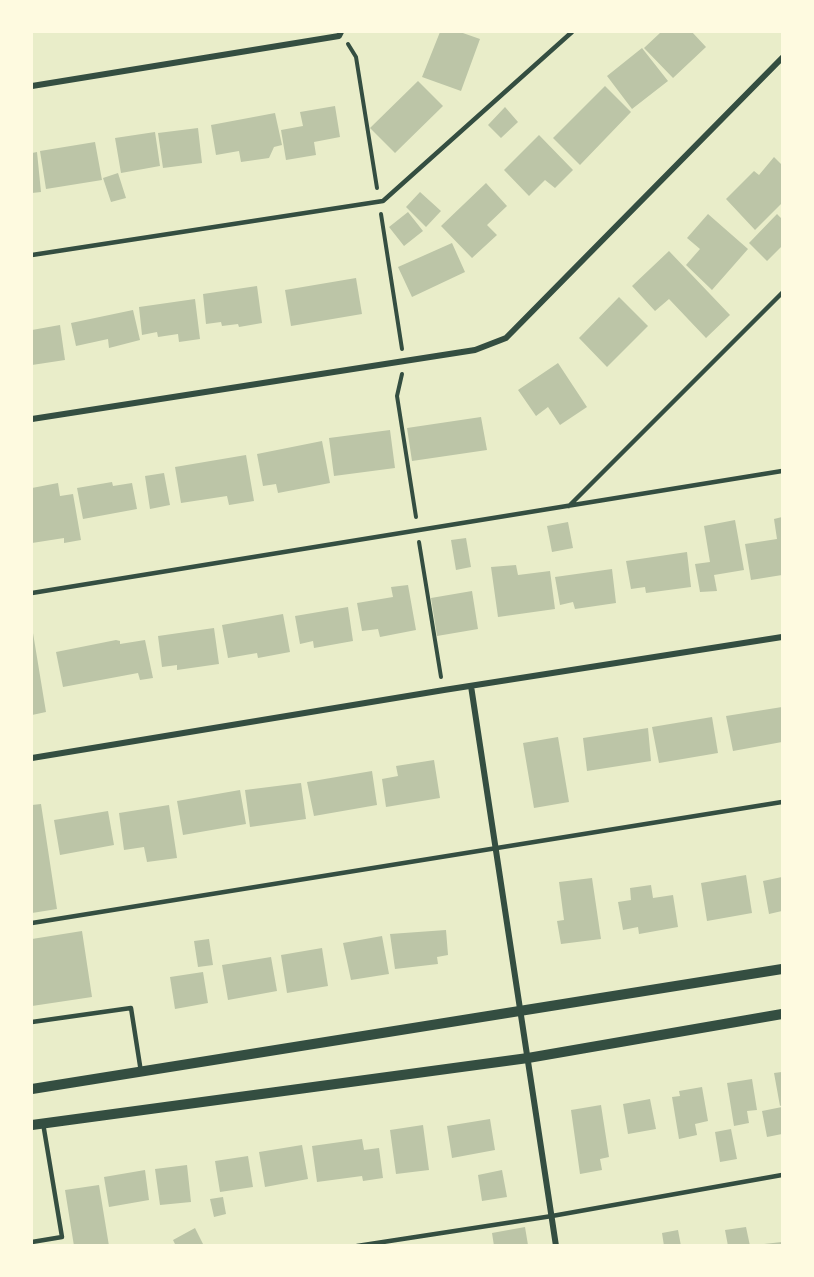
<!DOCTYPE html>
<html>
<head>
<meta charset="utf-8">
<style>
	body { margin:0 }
	#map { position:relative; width:814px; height:1277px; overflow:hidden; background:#e9edc9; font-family:"Sofia Sans Condensed",sans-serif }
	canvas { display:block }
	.frame { position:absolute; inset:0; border:33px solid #fefae0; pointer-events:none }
</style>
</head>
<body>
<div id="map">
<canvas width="814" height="1277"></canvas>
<div class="frame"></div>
</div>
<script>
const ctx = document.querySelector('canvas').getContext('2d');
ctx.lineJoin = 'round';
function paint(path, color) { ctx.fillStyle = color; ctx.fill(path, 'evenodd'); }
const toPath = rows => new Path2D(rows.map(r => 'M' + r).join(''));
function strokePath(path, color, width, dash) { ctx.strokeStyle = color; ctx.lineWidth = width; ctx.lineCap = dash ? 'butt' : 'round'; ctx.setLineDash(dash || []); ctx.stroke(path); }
const building = toPath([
	[440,32,460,32,480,39,461,91,422,77],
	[661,32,692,32,706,47,673,78,644,48],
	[642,48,668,81,632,109,607,76],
	[418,81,443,106,395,153,370,128],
	[605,86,631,112,580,165,553,138],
	[335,106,340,137,314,142,316,155,286,160,281,130,303,126,300,112],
	[505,107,518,122,501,138,488,125],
	[275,113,282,145,274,147,269,158,241,162,239,151,216,155,211,125],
	[198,128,202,163,163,168,158,133],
	[155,132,160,166,121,173,115,138],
	[539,135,573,170,555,188,545,180,529,196,504,170],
	[95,142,102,180,46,189,40,151],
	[37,152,41,192,32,193,32,153],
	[774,157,782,165,782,203,755,230,726,199,754,171,759,175],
	[118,173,126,198,111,202,103,178],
	[486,183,507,206,487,225,497,235,472,258,441,226],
	[420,192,441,211,426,227,406,207],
	[408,212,423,231,404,246,389,227],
	[708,214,748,249,712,290,686,265,700,249,687,238],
	[777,214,782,219,782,246,767,261,749,243],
	[452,243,465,272,412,297,398,267],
	[669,251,730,315,706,338,669,299,655,311,632,286],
	[356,278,362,314,291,326,285,290],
	[257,286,262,323,239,327,238,324,222,326,221,322,206,324,203,294],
	[619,297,648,326,607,367,579,338],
	[195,299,200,339,179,342,178,334,158,337,157,332,142,335,139,307],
	[133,310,140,340,109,348,108,339,76,346,71,323],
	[60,325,65,360,32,365,32,330],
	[558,363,587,407,560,425,548,407,536,416,518,390],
	[481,417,487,450,412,461,407,428],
	[390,430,395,468,334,476,329,438],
	[322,441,330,483,278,493,276,484,263,486,257,454],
	[246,455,254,501,229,505,227,496,181,503,175,467],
	[164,473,170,505,150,509,145,476],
	[112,482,113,486,132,483,137,509,83,519,77,488],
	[58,483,60,496,73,494,81,540,64,543,64,538,32,543,32,488],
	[782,517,782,575,751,580,745,544,777,539,774,519],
	[735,520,744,570,714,575,717,591,700,592,695,564,710,562,704,526],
	[568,522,573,548,552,552,547,526],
	[466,538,471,567,456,570,451,540],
	[687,552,691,587,646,593,645,587,631,589,626,561],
	[516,565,518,575,550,571,555,609,498,617,491,567],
	[612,569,616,603,575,609,573,602,560,605,555,577],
	[408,585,416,630,380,637,378,629,362,631,357,603,393,597,391,587],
	[472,591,478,629,437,636,431,598],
	[348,607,353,641,314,648,313,641,300,644,295,616],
	[283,614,290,652,258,658,257,653,228,658,222,625],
	[32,627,46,712,32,715],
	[214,628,219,664,177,670,177,665,162,667,158,636],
	[116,640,120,641,120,644,145,640,153,678,140,680,138,673,63,687,56,652],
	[782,707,782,742,733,751,726,716],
	[712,717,718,753,659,763,652,727],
	[648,728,651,761,587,771,583,738],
	[558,737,569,802,534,808,523,743],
	[434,760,440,798,386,807,382,779,398,776,396,766],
	[372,771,377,805,314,816,307,782],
	[301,783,306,819,250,827,245,790],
	[240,790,246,824,183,835,177,801],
	[41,804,57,909,32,913,32,805],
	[169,805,177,858,147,862,144,847,124,850,119,813],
	[108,811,114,845,60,855,54,820],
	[746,875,752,913,707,921,701,883],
	[782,877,782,911,769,914,763,881],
	[592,878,601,939,561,944,557,921,564,920,559,882],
	[651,885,653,898,673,895,678,927,639,934,638,927,623,930,618,902,631,900,630,888],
	[446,930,448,955,437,957,438,964,395,969,390,934],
	[82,931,92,997,32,1006,32,939],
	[382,936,389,974,351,980,343,943],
	[209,939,213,965,198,967,194,941],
	[322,948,328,986,287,993,281,955],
	[271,957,277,991,228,1000,222,965],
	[203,972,208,1003,175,1009,170,977],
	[782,1072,782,1105,780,1106,774,1073],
	[752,1079,757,1110,747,1111,749,1123,734,1126,727,1083],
	[702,1087,708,1121,695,1124,697,1135,679,1139,672,1097,680,1096,679,1091],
	[650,1099,656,1129,628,1134,623,1104],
	[601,1105,609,1157,600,1159,602,1170,580,1174,571,1110],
	[782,1107,782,1134,767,1137,762,1111],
	[490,1119,495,1150,452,1158,447,1126],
	[423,1125,429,1170,396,1174,390,1130],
	[731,1129,737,1159,720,1162,715,1132],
	[362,1139,364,1150,379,1148,383,1178,363,1181,362,1176,317,1182,312,1146],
	[302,1145,308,1179,265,1187,259,1152],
	[248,1156,253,1187,220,1192,215,1161],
	[187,1165,191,1202,160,1205,155,1169],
	[145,1170,149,1200,109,1207,104,1177],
	[502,1170,507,1197,482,1201,478,1175],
	[99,1185,109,1246,74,1246,65,1190],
	[223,1197,226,1214,214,1217,210,1199],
	[525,1227,528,1245,494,1246,492,1233],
	[746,1227,750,1246,728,1246,725,1230],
	[195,1228,204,1246,176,1246,173,1240],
	[678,1230,681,1246,664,1246,662,1233],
	[782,1242,782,1246,764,1246,764,1244]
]);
const path = toPath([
	[348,44,356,57,377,188],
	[381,214,402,349],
	[402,374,397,396,416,517],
	[419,542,441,677]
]);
const service = toPath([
	[32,255,383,201,572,32],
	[569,506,782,293],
	[32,593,782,471],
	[32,923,782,802],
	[32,1022,131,1008,141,1072],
	[32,1242,62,1237,43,1123],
	[357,1246,552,1216,782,1175]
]);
const minor = toPath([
	[32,86,339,36,341,32],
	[32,419,475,350,506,338,782,58],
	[471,686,556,1246],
	[32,758,444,690,782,637]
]);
const tertiary = toPath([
	[32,1089,782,969],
	[32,1125,528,1058,782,1014]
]);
paint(building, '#bcc5a7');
strokePath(path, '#344e41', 4);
strokePath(service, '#344e41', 4.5);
strokePath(minor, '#344e41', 6);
strokePath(tertiary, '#344e41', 10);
</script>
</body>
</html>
